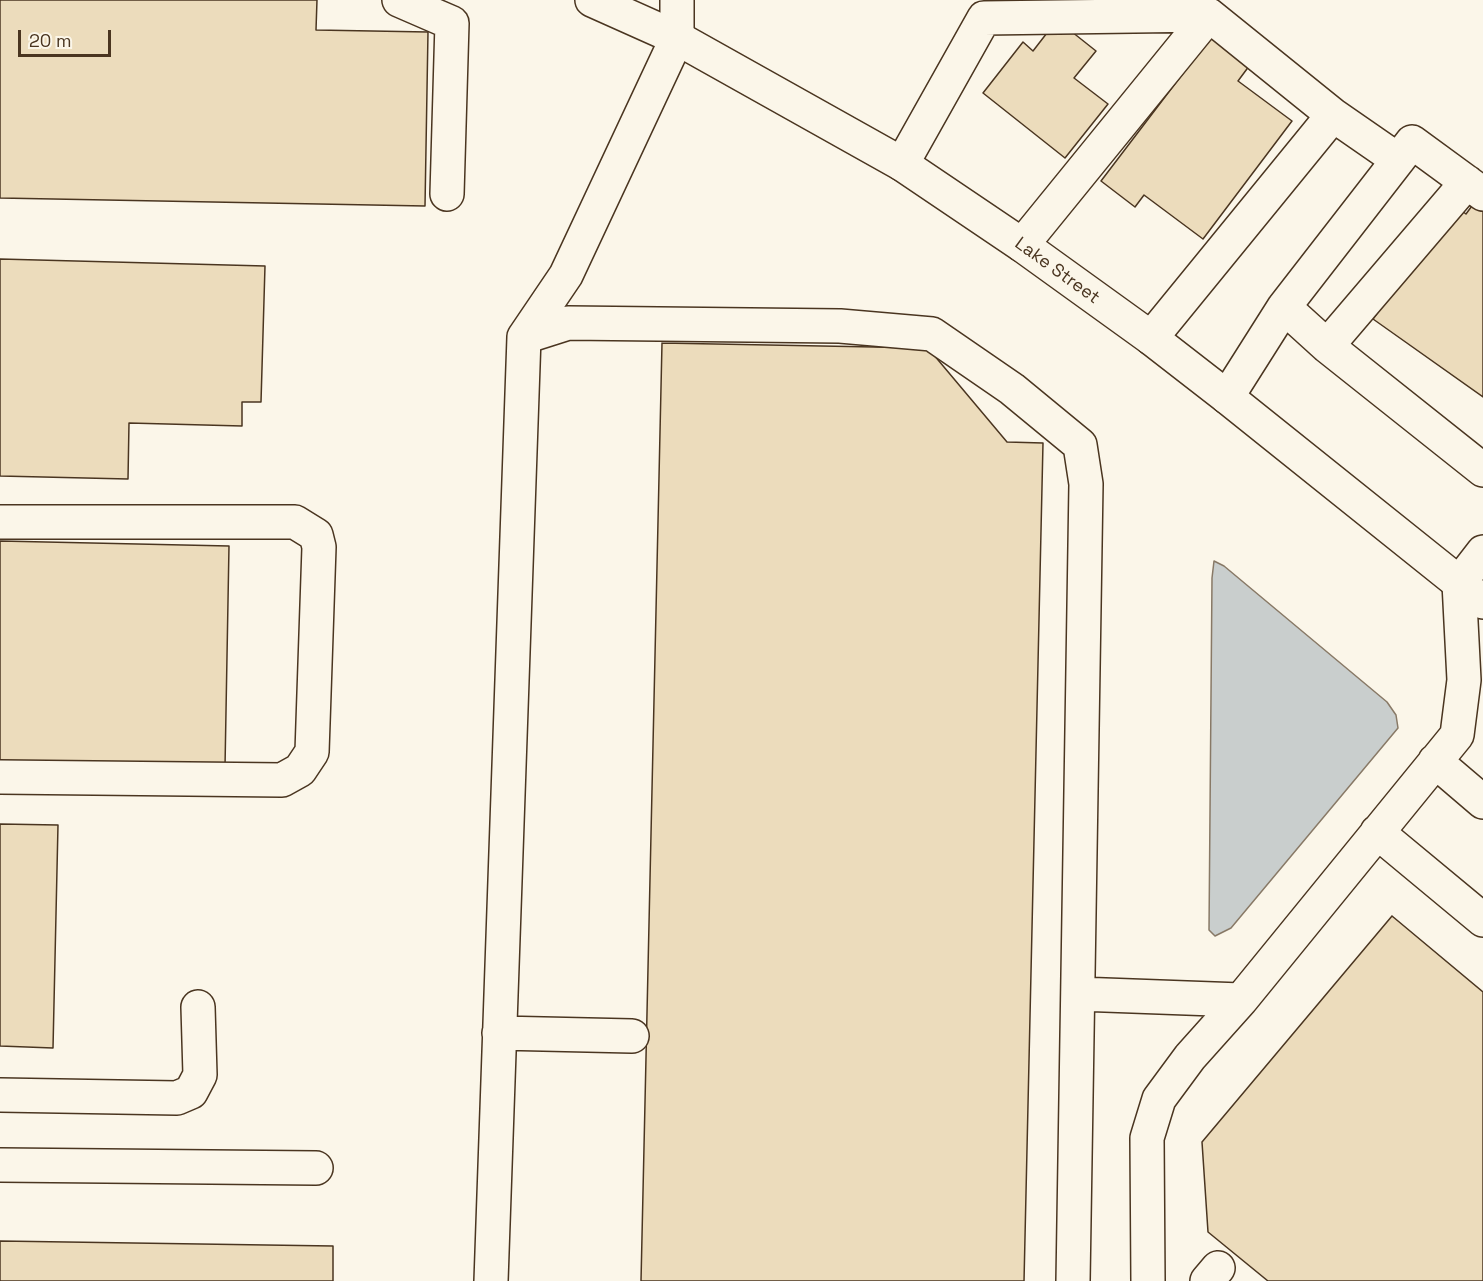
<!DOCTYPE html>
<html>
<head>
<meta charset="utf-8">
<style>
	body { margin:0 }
	#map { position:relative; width:1483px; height:1281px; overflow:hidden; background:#fbf6e9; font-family:"Space Grotesk",sans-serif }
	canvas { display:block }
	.scale { position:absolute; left:18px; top:30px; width:93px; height:27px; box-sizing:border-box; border:3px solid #4a3520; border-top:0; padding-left:8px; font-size:18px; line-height:21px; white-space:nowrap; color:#4a3520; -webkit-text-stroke:4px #fbf6e9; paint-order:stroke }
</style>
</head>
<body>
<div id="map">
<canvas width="1483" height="1281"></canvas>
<div class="scale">20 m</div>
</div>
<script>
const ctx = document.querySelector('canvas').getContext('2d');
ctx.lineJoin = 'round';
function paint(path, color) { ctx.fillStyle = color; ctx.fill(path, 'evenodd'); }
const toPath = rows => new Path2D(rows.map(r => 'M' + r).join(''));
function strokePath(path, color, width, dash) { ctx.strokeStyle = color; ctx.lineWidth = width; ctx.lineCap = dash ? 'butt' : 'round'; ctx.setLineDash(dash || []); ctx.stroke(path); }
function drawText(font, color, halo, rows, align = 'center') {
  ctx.font = font + ' "Space Grotesk",sans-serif'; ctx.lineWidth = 4.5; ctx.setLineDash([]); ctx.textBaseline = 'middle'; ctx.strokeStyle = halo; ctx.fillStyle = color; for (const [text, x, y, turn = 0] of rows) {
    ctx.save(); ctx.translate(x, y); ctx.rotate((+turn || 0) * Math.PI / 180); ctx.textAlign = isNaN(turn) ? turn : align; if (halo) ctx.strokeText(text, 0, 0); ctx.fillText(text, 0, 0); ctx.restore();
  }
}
const water = toPath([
	[1214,561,1224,566,1387,702,1396,715,1398,728,1231,928,1215,936,1209,930,1212,578,1214,561]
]);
const building = toPath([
	[0,0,317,0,316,30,428,32,425,206,0,198,0,0],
	[1057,20,1096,51,1074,78,1108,104,1065,158,983,93,1023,42,1033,51,1057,20],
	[1219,26,1258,54,1238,81,1292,121,1203,239,1144,195,1135,207,1101,181,1219,26],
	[1477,199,1483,203,1483,397,1373,319,1454,205,1466,214,1477,199],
	[0,259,265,266,261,402,242,402,242,426,129,423,128,479,0,476,0,259],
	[662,343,928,348,1007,442,1043,443,1024,1281,641,1281,662,343],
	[0,541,229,546,225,767,0,762,0,541],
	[0,824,58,825,53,1048,0,1046,0,824],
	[1392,916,1483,992,1483,1281,1268,1281,1208,1232,1202,1142,1392,916],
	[0,1241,333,1246,333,1281,0,1281,0,1241]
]);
const minor = toPath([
	[399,0,452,23,447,194],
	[902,164,984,18,1209,15,1333,115],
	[1022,245,1209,15],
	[1284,307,1327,346,1483,470],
	[524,337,568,323,840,326,932,334,1012,389,1080,445,1086,484,1073,1281],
	[1151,338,1333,115,1398,160],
	[1327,346,1467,182],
	[1227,397,1284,307,1412,142,1483,194],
	[0,522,295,522,316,535,319,547,312,752,300,770,282,780,0,777],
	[1435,761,1483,802],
	[1377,832,1483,920],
	[1078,994,1241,1000,1457,735,1464,680,1459,583,1483,552],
	[499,1033,632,1036],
	[0,1095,177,1098,191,1092,200,1075,198,1007],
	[0,1165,316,1168],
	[491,1281,524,337,566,275,677,38,677,0],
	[1148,1281,1147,1138,1159,1099,1190,1057,1241,1000],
	[1207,1281,1218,1268]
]);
const major = toPath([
	[592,0,677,38,902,164,1022,245,1151,338,1227,397,1483,602]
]);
const streetNames = [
	["Lake Street",1057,271,36]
];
paint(water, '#c9cecd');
strokePath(water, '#887966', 1.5);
paint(building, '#ecdcbc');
strokePath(building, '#4a3520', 1.5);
strokePath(minor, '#4a3520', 36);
strokePath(major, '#4a3520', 36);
strokePath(minor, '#fbf6e9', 33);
strokePath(major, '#fbf6e9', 33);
drawText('18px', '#4a3520', '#fbf6e9', streetNames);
</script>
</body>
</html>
